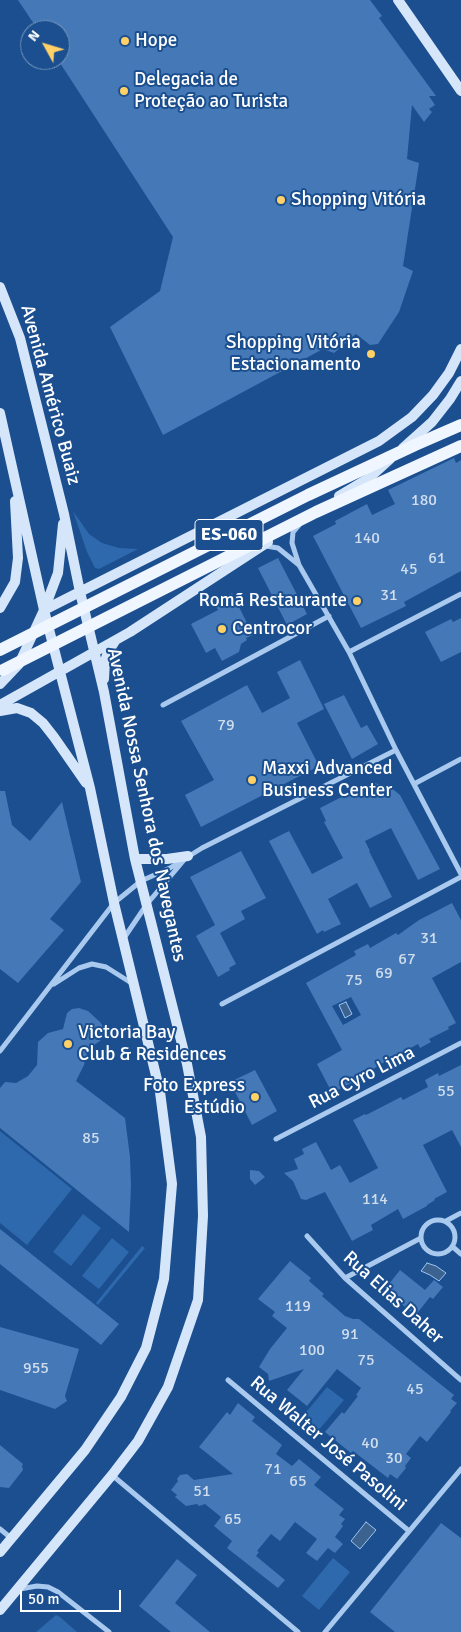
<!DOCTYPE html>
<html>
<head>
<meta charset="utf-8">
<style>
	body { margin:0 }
	#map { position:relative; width:461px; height:1632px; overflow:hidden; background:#1b4f8f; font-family:Signika,sans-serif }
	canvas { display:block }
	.north { position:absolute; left:20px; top:20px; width:50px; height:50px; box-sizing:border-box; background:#1b4f8f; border:1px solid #7695bc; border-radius:50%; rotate:309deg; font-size:14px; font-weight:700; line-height:20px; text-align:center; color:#fff }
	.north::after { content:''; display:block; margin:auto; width:18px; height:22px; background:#ffd166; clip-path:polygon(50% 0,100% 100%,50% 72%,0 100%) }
	.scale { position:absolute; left:20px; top:1590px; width:101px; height:22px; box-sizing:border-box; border:2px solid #fff; border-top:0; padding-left:6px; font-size:15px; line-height:18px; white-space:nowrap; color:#fff; -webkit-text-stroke:4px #1b4f8f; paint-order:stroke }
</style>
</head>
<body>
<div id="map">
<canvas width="461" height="1632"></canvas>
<div class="north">N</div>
<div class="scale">50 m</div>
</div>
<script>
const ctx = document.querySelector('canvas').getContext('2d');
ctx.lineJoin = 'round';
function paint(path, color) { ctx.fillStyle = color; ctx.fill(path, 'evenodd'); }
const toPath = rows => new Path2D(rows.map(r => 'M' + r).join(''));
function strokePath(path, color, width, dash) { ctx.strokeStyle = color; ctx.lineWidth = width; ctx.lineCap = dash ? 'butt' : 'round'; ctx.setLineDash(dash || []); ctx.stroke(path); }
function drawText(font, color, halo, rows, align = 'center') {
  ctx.font = font + ' Signika,sans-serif'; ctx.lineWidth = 4; ctx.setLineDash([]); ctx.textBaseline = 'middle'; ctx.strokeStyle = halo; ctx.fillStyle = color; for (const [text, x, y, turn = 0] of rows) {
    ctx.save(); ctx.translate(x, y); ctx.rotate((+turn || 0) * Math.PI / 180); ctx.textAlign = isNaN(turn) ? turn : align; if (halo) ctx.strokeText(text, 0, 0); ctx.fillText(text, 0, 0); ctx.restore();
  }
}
const green = toPath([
	[73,511,89,534,102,543,119,548,138,549,99,569,95,568,87,552],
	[0,1131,72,1189,27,1245,0,1223],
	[83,1214,101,1228,71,1266,53,1252],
	[112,1238,129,1252,99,1289,82,1276],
	[142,1246,145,1248,98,1305,96,1303],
	[327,1387,344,1400,318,1431,302,1417],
	[333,1558,350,1572,319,1610,302,1596],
	[56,1615,60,1617,77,1632,36,1632]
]);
const water = toPath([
	[346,1002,352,1014,345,1018,339,1005,346,1002],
	[427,1263,436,1266,446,1273,439,1281,430,1275,421,1271,427,1263],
	[366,1522,376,1530,360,1549,351,1541,366,1522]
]);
const building = toPath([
	[18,0,370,0,382,16,379,18,436,96,429,96,435,105,429,109,432,112,424,122,412,105,407,159,419,163,403,266,413,271,399,312,378,344,370,345,356,334,334,353,323,349,163,435,110,327,160,291,173,237,60,63,60,30,38,30],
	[454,458,456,463,461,460,461,571,404,602,406,606,361,628,313,536,336,524,335,521,367,504,372,515,395,504,388,490],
	[278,558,307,614,287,625,258,568],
	[232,593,253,635,246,638,247,640,241,644,239,652,222,661,215,648,206,653,191,624,218,610,214,603],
	[461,618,461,652,441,662,425,632,451,619,453,622],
	[300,660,324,709,297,723,319,766,201,827,185,795,214,780,181,721,247,685,262,713,290,698,277,672],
	[344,695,361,728,367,725,378,744,352,759,324,704],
	[373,783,389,786,400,795,440,869,418,880,391,828,365,841,370,851,369,851,392,897,370,908,357,883,328,899,341,924,324,932,323,930,317,934,269,841,289,831,312,874,343,858,324,822,326,821,320,808,359,788],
	[0,791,5,791,12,825,30,841,62,802,81,882,50,919,64,930,18,983,0,969],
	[241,851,266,898,241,911,245,919,220,933,236,964,229,968,230,970,218,977,196,936,215,925,190,877],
	[452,903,461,920,461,962,432,978,456,1023,448,1027,449,1029,429,1039,431,1042,420,1048,418,1044,381,1064,355,1081,334,1092,329,1087,317,1064,342,1050,306,983,356,955,354,951,368,944,370,948,396,933,398,935,419,920],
	[351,997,361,1015,343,1025,332,1006],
	[79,1008,88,1011,100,1022,104,1028,104,1033,100,1041,88,1049,84,1065,76,1081,125,1118,130,1157,131,1186,129,1232,0,1128,0,1088,5,1082,16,1083,28,1076,37,1065,38,1042,48,1033,63,1029,67,1013,72,1009],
	[461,1065,461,1147,452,1130,423,1145,447,1192,434,1199,435,1200,427,1205,427,1206,403,1219,398,1209,371,1225,373,1230,352,1241,325,1192,306,1200,301,1199,293,1181,284,1173,298,1169,294,1159,304,1154,302,1149,316,1142,331,1170,340,1165,350,1183,378,1168,353,1120,365,1114,366,1115,401,1097,403,1100,428,1087,425,1080,438,1073,439,1076],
	[255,1070,277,1111,252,1125,230,1082],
	[250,1170,259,1171,265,1177,255,1185,250,1179],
	[0,1229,119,1324,101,1345,0,1264],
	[290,1261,311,1278,309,1281,324,1294,322,1296,345,1316,353,1319,359,1319,454,1395,451,1399,457,1403,450,1411,451,1412,427,1442,420,1436,406,1454,411,1458,405,1466,406,1468,397,1479,390,1474,388,1478,353,1451,351,1453,325,1432,342,1412,344,1414,358,1396,356,1395,361,1388,337,1369,307,1406,287,1390,304,1369,269,1381,268,1374,259,1367,270,1349,287,1328,272,1316,275,1312,258,1299],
	[400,1270,425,1290,434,1280,443,1287,433,1299,430,1297,415,1316,385,1289],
	[0,1327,79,1349,65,1396,67,1401,55,1409,0,1390],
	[238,1403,255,1417,252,1421,282,1445,276,1454,292,1466,299,1459,321,1477,314,1485,344,1509,339,1515,345,1519,341,1524,343,1526,335,1537,343,1544,335,1553,328,1548,317,1561,306,1553,317,1539,295,1522,280,1541,271,1534,257,1551,259,1552,256,1556,285,1580,278,1588,227,1548,232,1541,214,1526,221,1517,205,1504,199,1506,197,1504,186,1506,175,1497,177,1495,171,1490,178,1481,177,1479,180,1475,187,1474,194,1480,233,1474,199,1447,227,1412,230,1415],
	[0,1445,23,1464,22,1466,23,1470,9,1488,0,1487],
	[441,1523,461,1538,461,1632,395,1632,370,1612],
	[177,1559,197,1575,175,1603,210,1632,171,1632,139,1606]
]);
const street = toPath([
	[299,525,293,532,292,543,299,565,349,652,396,750,461,874],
	[264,547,266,546,278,548,299,565],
	[349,652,461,594],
	[163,705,329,616],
	[414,784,461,759],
	[124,938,147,904,184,860],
	[54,984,79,968,92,964,106,967,133,984],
	[222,1004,461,877],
	[0,1051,114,903,141,881,170,868,202,848,396,750],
	[276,1139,461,1043],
	'421 1237a17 17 0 1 1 34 0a17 17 0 1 1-34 0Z',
	[446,1221,461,1213],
	[307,1236,345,1278,461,1380],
	[453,1247,461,1254],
	[345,1278,421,1238],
	[228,1380,409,1531],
	[112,1475,298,1632],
	[0,1529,11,1538],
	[20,1589,37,1586,48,1587,58,1592,109,1632],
	[325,1632,461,1469]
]);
const secondary = toPath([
	[398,0,461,91],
	[0,287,20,338,64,514,80,592,104,692,135,859,187,1064,201,1137,203,1216,198,1300,168,1387,138,1441,112,1475,0,1610],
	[0,413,44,610,90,788,114,903,160,1092,172,1184,164,1279,146,1348,121,1397,85,1450,0,1552],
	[403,448,432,422,450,399,461,381],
	[339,496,369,478,390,459],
	[0,608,15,582,18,558,15,501],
	[44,610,379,441,412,417,433,395,449,373,461,349],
	[104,679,105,661,108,652,115,641],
	[0,684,19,664,44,610,58,573,63,524],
	[0,705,130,632,268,542],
	[0,711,17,708,31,713,43,723,54,737,86,783],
	[135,859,167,859,188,856]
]);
const primaryBridge = toPath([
	[0,650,308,495,415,445,461,425],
	[3,670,316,512,461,446]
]);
const markers = [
	[125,41,5,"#ffd166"],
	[124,91,5,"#ffd166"],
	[281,200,5,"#ffd166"],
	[371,354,5,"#ffd166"],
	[357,601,5,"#ffd166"],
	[222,629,5,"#ffd166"],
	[252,780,5,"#ffd166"],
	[68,1044,5,"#ffd166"],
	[255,1097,5,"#ffd166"]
];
const numberNames = [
	["180",424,501],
	["140",367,539],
	["61",437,559],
	["45",409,570],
	["31",389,596],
	["79",226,726],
	["31",429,939],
	["67",407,960],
	["69",384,974],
	["75",354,981],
	["55",446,1092],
	["85",91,1139],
	["114",375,1200],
	["119",298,1307],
	["91",350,1335],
	["100",312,1351],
	["75",366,1361],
	["955",36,1369],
	["45",415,1390],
	["40",370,1444],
	["30",394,1459],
	["71",273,1470],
	["65",298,1482],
	["51",202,1492],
	["65",233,1520]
];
const shields = [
	[229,535,68]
];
const shieldNames = [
	["ES-060",229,535]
];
const poiNames = [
	["Hope",135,41],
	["Delegacia de",134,80],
	["Proteção ao Turista",134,102],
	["Shopping Vitória",291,200],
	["Shopping Vitória",361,343,"right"],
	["Estacionamento",361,365,"right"],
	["Romã Restaurante",347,601,"right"],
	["Centrocor",232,629],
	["Maxxi Advanced",262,769],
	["Business Center",262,791],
	["Victoria Bay",78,1033],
	["Club & Residences",78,1055],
	["Foto Express",245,1086,"right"],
	["Estúdio",245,1108,"right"]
];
const streetNames = [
	["Avenida Américo Buaiz",50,395,75],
	["Avenida Nossa Senhora dos Navegantes",146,805,78],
	["Rua Cyro Lima",362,1078,-27],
	["Rua Elias Daher",393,1298,42],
	["Rua Walter José Pasolini",328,1444,40]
];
paint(green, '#2e69ad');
paint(water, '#3c6290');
strokePath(water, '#9cc4f0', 1);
paint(building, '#4478b7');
strokePath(street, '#a9c9ee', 5);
strokePath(secondary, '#d6e6fa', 10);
strokePath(primaryBridge, '#f0f6ff', 12);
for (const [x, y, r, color] of markers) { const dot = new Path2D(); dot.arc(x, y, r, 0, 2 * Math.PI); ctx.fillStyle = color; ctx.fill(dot); strokePath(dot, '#1b4f8f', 2); }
drawText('16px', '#d0dded', null, numberNames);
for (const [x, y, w] of shields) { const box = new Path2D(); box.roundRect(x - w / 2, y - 15.5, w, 31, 4); ctx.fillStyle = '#1b4f8f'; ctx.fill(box); strokePath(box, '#fff', 1); }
drawText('bold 18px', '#fff', null, shieldNames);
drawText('19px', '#fff', '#1b4f8f', poiNames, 'left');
drawText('19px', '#fff', '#1b4f8f', streetNames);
</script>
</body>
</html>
